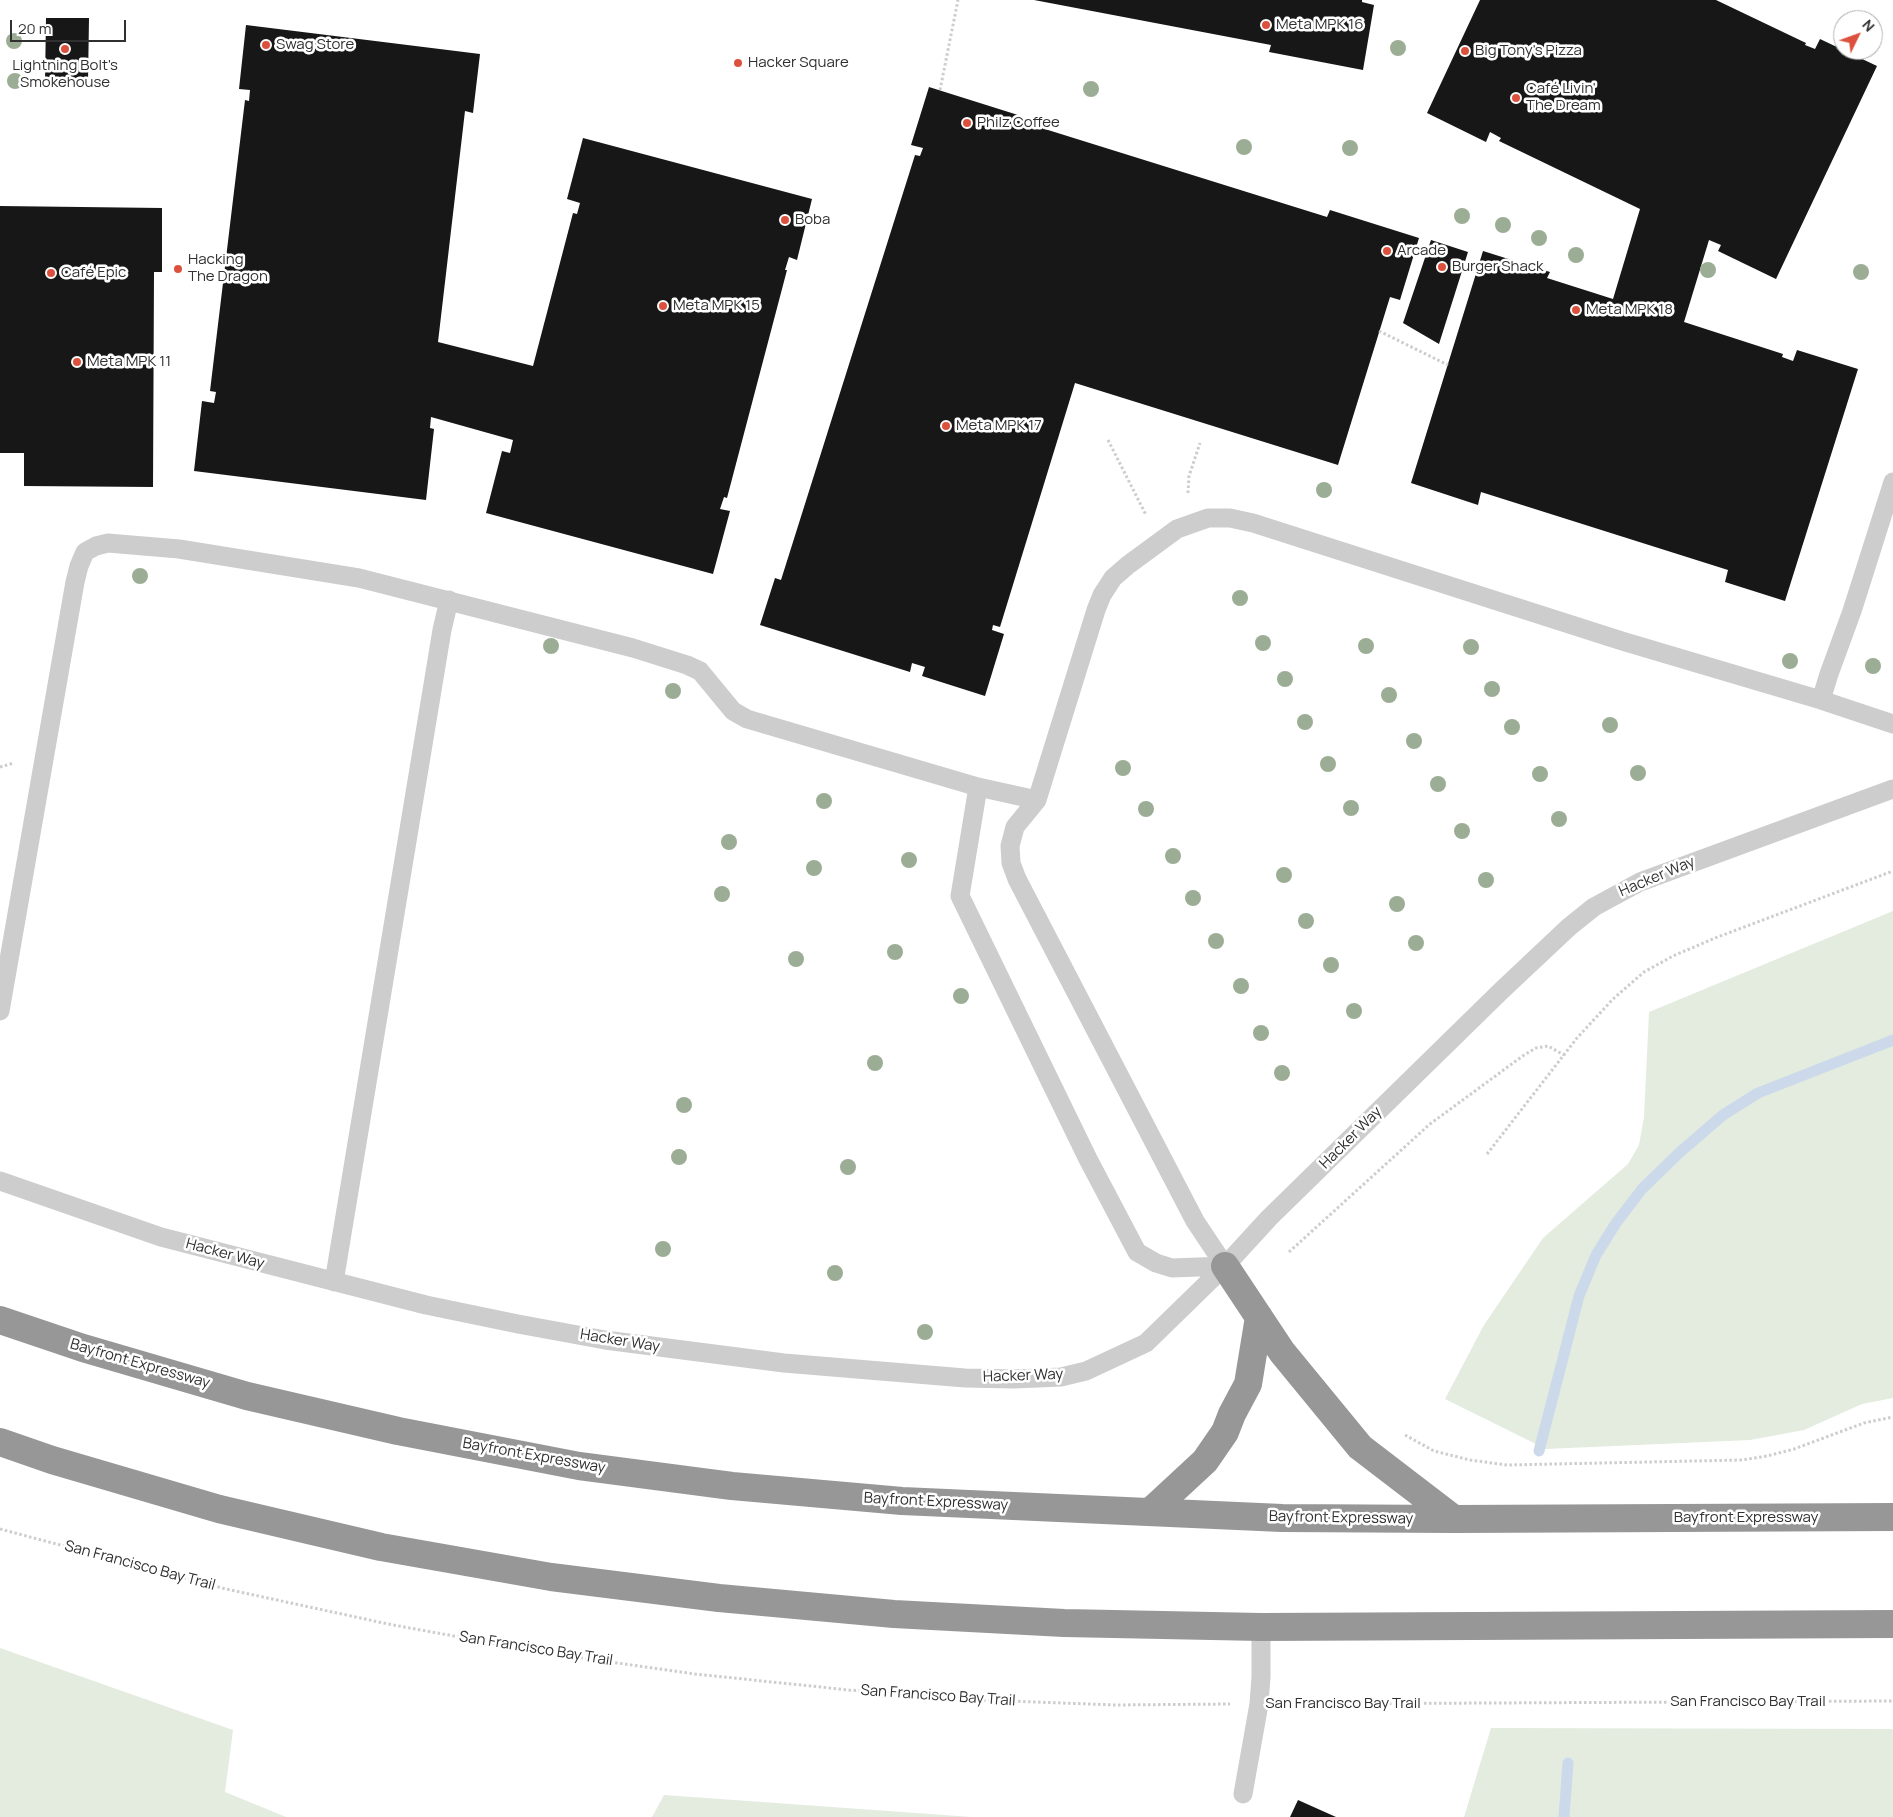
<!DOCTYPE html>
<html>
<head>
<meta charset="utf-8">
<style>
	body { margin:0 }
	#map { position:relative; width:1893px; height:1817px; overflow:hidden; background:#fff; font-family:Manrope,sans-serif }
	canvas { display:block }
	.north { position:absolute; left:1833px; top:10px; width:50px; height:50px; box-sizing:border-box; background:#fff; border:1px solid #acacac; border-radius:50%; rotate:48deg; font-size:14px; font-weight:700; line-height:20px; text-align:center; color:#303030 }
	.north::after { content:''; display:block; margin:auto; width:18px; height:22px; background:#dc513d; clip-path:polygon(50% 0,100% 100%,50% 72%,0 100%) }
	.scale { position:absolute; left:10px; top:20px; width:116px; height:22px; box-sizing:border-box; border:2px solid #303030; border-top:0; padding-left:6px; font-size:15px; line-height:18px; white-space:nowrap; color:#303030; -webkit-text-stroke:4px #fff; paint-order:stroke }
</style>
</head>
<body>
<div id="map">
<canvas width="1893" height="1817"></canvas>
<div class="north">N</div>
<div class="scale">20 m</div>
</div>
<script>
const ctx = document.querySelector('canvas').getContext('2d');
ctx.lineJoin = 'round';
function paint(path, color) { ctx.fillStyle = color; ctx.fill(path, 'evenodd'); }
const toPath = rows => new Path2D(rows.map(r => 'M' + r).join(''));
function strokePath(path, color, width, dash) { ctx.strokeStyle = color; ctx.lineWidth = width; ctx.lineCap = dash ? 'butt' : 'round'; ctx.setLineDash(dash || []); ctx.stroke(path); }
function drawText(font, color, halo, rows, align = 'center') {
  ctx.font = font + ' Manrope,sans-serif'; ctx.lineWidth = 5; ctx.setLineDash([]); ctx.textBaseline = 'middle'; ctx.strokeStyle = halo; ctx.fillStyle = color; for (const [text, x, y, turn = 0] of rows) {
    ctx.save(); ctx.translate(x, y); ctx.rotate((+turn || 0) * Math.PI / 180); ctx.textAlign = isNaN(turn) ? turn : align; if (halo) ctx.strokeText(text, 0, 0); ctx.fillText(text, 0, 0); ctx.restore();
  }
}
const green = toPath([
	[1893,911,1893,1398,1862,1404,1804,1430,1750,1440,1546,1449,1445,1399,1484,1325,1543,1238,1628,1164,1639,1145,1644,1117,1649,1012],
	[0,1648,233,1730,225,1792,286,1817,0,1817],
	[1491,1728,1893,1729,1893,1817,1464,1817],
	[664,1795,972,1817,652,1817]
]);
const stream = toPath([
	[1539,1451,1579,1296,1596,1255,1616,1223,1642,1189,1679,1153,1723,1115,1758,1093,1893,1040],
	[1564,1817,1568,1763]
]);
const building = toPath([
	[1034,0,1362,0,1362,2,1374,5,1363,70,1269,52,1271,45],
	[1480,0,1716,0,1806,43,1805,45,1815,49,1820,39,1877,66,1776,279,1718,251,1721,245,1709,240,1684,322,1783,354,1782,357,1793,361,1797,350,1858,369,1785,601,1725,582,1728,570,1481,492,1478,505,1411,483,1483,251,1550,272,1547,278,1613,299,1640,209,1499,141,1501,138,1490,132,1486,142,1427,113],
	[46,18,89,18,88,82,45,82],
	[246,25,480,54,473,113,465,111,438,342,533,366,573,213,577,214,580,203,567,199,583,138,812,199,797,260,789,257,785,270,787,270,727,498,724,497,720,509,730,511,713,574,486,513,502,451,510,453,513,440,431,417,430,428,434,429,426,500,194,471,202,401,214,403,216,392,210,391,245,100,249,101,250,90,239,89],
	[929,87,1018,115,1016,120,1327,217,1330,210,1419,238,1400,300,1390,297,1338,465,1075,383,1000,627,993,625,992,630,1004,634,985,696,922,676,925,667,912,663,910,672,760,625,775,578,781,580,915,155,920,156,923,148,911,145],
	[0,206,162,208,162,272,154,272,153,487,24,486,24,453,0,453],
	[1431,240,1468,252,1439,344,1403,323],
	[1298,1800,1336,1817,1290,1817]
]);
const path = toPath([
	[940,90,958,0],
	[1379,331,1448,365],
	[1108,440,1146,515],
	[1188,493,1189,476,1200,443],
	[0,767,14,763],
	[1487,1154,1577,1038,1613,999,1644,972,1673,956,1715,938,1893,871],
	[1289,1252,1430,1124,1524,1055,1536,1048,1548,1046,1564,1055],
	[1405,1435,1434,1451,1470,1460,1507,1465,1742,1460,1767,1456,1794,1449,1864,1423,1893,1417],
	[0,1529,226,1589,388,1624,547,1653,695,1674,849,1690,981,1700,1116,1705,1230,1704],
	[1289,1704,1893,1701]
]);
const lane = toPath([
	[1821,700,1829,674,1852,611,1893,482],
	[978,787,960,896,1088,1159,1137,1252,1156,1263,1172,1268,1225,1266],
	[0,1011,75,582,79,566,85,552,96,546,108,543,179,549,359,578,633,648,687,665,700,671,733,711,747,719,978,787,1037,800],
	[0,1181,161,1237,426,1305,518,1324,605,1340,784,1363,965,1378,1014,1379,1061,1377,1086,1371,1146,1343,1225,1266,1269,1218,1501,991,1569,927,1594,907,1640,882,1893,789],
	[1225,1266,1195,1221,1017,879,1011,863,1010,846,1015,827,1037,800,1096,610,1102,595,1113,578,1128,565,1177,529,1208,518,1230,518,1253,523,1622,641,1821,700,1893,724],
	[334,1282,442,630,449,600],
	[1243,1794,1259,1704,1261,1677,1261,1627]
]);
const highway = toPath([
	[1225,1266,1282,1352,1360,1447,1454,1519],
	[0,1320,83,1348,247,1396,398,1431,579,1466,732,1486,902,1501,1282,1518,1454,1519,1893,1517],
	[0,1442,52,1460,219,1509,381,1547,551,1577,719,1598,894,1614,1064,1623,1261,1627,1893,1624],
	[1150,1512,1205,1461,1225,1432,1232,1414,1248,1384,1259,1317]
]);
const trees = [
	[14,41],
	[1398,48],
	[15,81],
	[1091,89],
	[1244,147],
	[1350,148],
	[1462,216],
	[1503,225],
	[1539,238],
	[1576,255],
	[1708,270],
	[1861,272],
	[1324,490],
	[140,576],
	[1240,598],
	[1263,643],
	[551,646],
	[1366,646],
	[1471,647],
	[1790,661],
	[1873,666],
	[1285,679],
	[1492,689],
	[673,691],
	[1389,695],
	[1305,722],
	[1610,725],
	[1512,727],
	[1414,741],
	[1328,764],
	[1123,768],
	[1638,773],
	[1540,774],
	[1438,784],
	[824,801],
	[1351,808],
	[1146,809],
	[1559,819],
	[1462,831],
	[729,842],
	[1173,856],
	[909,860],
	[814,868],
	[1284,875],
	[1486,880],
	[722,894],
	[1193,898],
	[1397,904],
	[1306,921],
	[1216,941],
	[1416,943],
	[895,952],
	[796,959],
	[1331,965],
	[1241,986],
	[961,996],
	[1354,1011],
	[1261,1033],
	[875,1063],
	[1282,1073],
	[684,1105],
	[679,1157],
	[848,1167],
	[663,1249],
	[835,1273],
	[925,1332]
];
const markers = [
	[1266,25,5,"#dc513d"],
	[266,45,5,"#dc513d"],
	[65,49,5,"#dc513d"],
	[1465,51,5,"#dc513d"],
	[738,63,5,"#dc513d"],
	[1516,98,5,"#dc513d"],
	[967,123,5,"#dc513d"],
	[785,220,5,"#dc513d"],
	[1387,251,5,"#dc513d"],
	[1442,267,5,"#dc513d"],
	[178,269,5,"#dc513d"],
	[51,273,5,"#dc513d"],
	[663,306,5,"#dc513d"],
	[1576,310,5,"#dc513d"],
	[77,362,5,"#dc513d"],
	[946,426,5,"#dc513d"]
];
const poiNames = [
	["Meta MPK 16",1276,25],
	["Swag Store",276,45],
	["Big Tony's Pizza",1475,51],
	["Hacker Square",748,63],
	["Lightning Bolt's",65,66,"center"],
	["Smokehouse",65,83,"center"],
	["Café Livin'",1526,89],
	["The Dream",1526,106],
	["Philz Coffee",977,123],
	["Boba",795,220],
	["Arcade",1397,251],
	["Hacking",188,260],
	["The Dragon",188,277],
	["Burger Shack",1452,267],
	["Café Epic",61,273],
	["Meta MPK 15",673,306],
	["Meta MPK 18",1586,310],
	["Meta MPK 11",87,362],
	["Meta MPK 17",956,426]
];
const streetNames = [
	["Hacker Way",1657,877,-23],
	["Hacker Way",1351,1138,-45],
	["Hacker Way",225,1254,15],
	["Hacker Way",620,1341,9],
	["Bayfront Expressway",140,1364,16],
	["Hacker Way",1023,1376,-2],
	["Bayfront Expressway",534,1456,10],
	["Bayfront Expressway",936,1502,3],
	["Bayfront Expressway",1341,1518,1],
	["Bayfront Expressway",1746,1518],
	["San Francisco Bay Trail",140,1566,15],
	["San Francisco Bay Trail",536,1649,9],
	["San Francisco Bay Trail",938,1696,4],
	["San Francisco Bay Trail",1748,1702],
	["San Francisco Bay Trail",1343,1704]
];
paint(green, '#e3ecdf');
strokePath(stream, '#ccd9eb', 11);
paint(building, '#171717');
strokePath(path, '#cdcdcd', 3, [2.5, 2.5]);
strokePath(lane, '#cdcdcd', 19);
strokePath(highway, '#979797', 28);
ctx.fillStyle = '#9cad95';
for (const [x, y] of trees) { ctx.beginPath(); ctx.arc(x, y, 8, 0, 2 * Math.PI); ctx.fill(); }
for (const [x, y, r, color] of markers) { const dot = new Path2D(); dot.arc(x, y, r, 0, 2 * Math.PI); ctx.fillStyle = color; ctx.fill(dot); strokePath(dot, '#fff', 2); }
drawText('15px', '#303030', '#fff', poiNames, 'left');
drawText('15px', '#303030', '#fff', streetNames);
</script>
</body>
</html>
